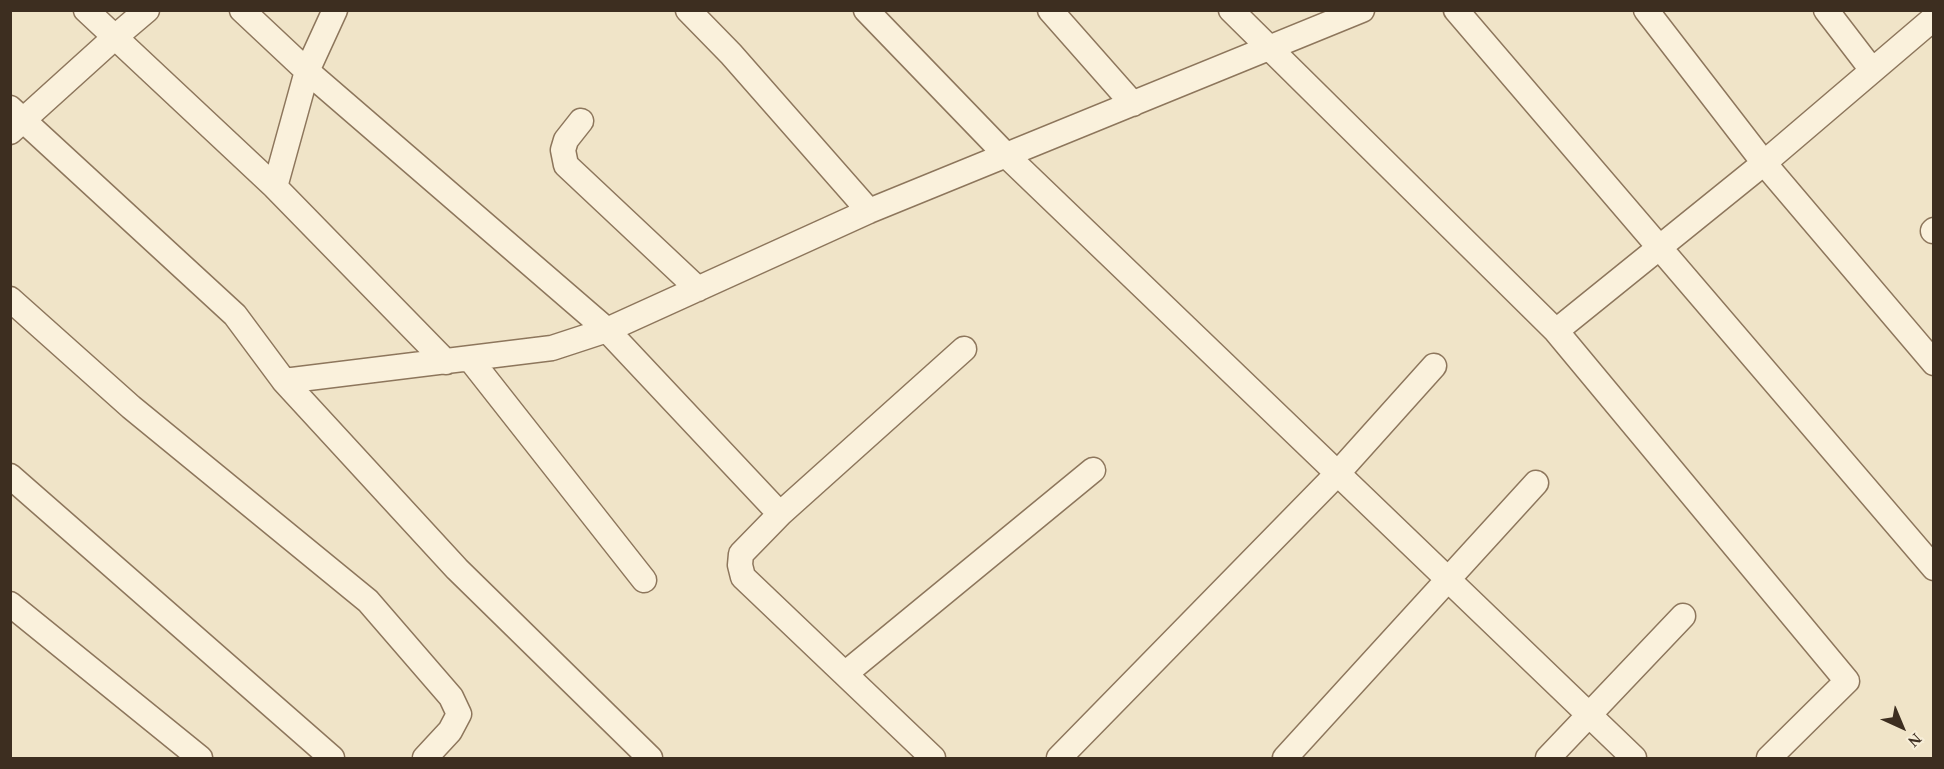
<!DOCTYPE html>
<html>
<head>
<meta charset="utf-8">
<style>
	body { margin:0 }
	#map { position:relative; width:1944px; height:769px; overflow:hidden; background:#f0e4c8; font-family:"Times New Roman",serif }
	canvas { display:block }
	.frame { position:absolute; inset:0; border:12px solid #3d2e20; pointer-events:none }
	.north { position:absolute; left:1872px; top:697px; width:60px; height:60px; -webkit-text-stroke:4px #f7eed8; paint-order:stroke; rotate:136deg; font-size:16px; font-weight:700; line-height:24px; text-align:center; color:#3d2e20 }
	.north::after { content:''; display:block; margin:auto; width:21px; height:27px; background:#3d2e20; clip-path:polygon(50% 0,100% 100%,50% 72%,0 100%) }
</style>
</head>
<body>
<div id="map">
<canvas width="1944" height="769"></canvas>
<div class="frame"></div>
<div class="north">N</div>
</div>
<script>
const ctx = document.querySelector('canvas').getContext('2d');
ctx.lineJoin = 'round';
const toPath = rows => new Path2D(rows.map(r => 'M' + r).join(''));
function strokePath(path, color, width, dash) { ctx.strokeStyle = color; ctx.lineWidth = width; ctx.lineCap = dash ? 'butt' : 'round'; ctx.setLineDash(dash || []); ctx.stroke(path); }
const street = toPath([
	[86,10,275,187],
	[242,10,307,71,607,330,780,514],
	[335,10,307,71,275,187,446,362],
	[688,10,731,54,869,211],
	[866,10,1006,155,1634,758],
	[1050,10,1133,104],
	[1231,10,1556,331,1847,681,1769,758],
	[1456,10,1934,568],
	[1646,10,1764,163,1934,363],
	[1826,10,1872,70],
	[10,108,235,315,284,381,457,569,650,758],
	[581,121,566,140,563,150,566,165,698,289],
	[10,132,114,38,147,10],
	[1933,231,1934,230],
	[10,299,131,407,368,601,451,697,459,714,450,731,425,758],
	[1556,331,1764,163,1934,18],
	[470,359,644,580],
	[284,381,552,348,607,330,869,211,1362,10],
	[10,476,332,758],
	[10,604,200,758],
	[846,673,1093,470],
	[933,758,743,577,740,565,741,554,780,514,964,349],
	[1059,758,1337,474,1434,366],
	[1285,758,1536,483],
	[1548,758,1683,616]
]);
strokePath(street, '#8d765c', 27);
strokePath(street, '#faf1dc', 24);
</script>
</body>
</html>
